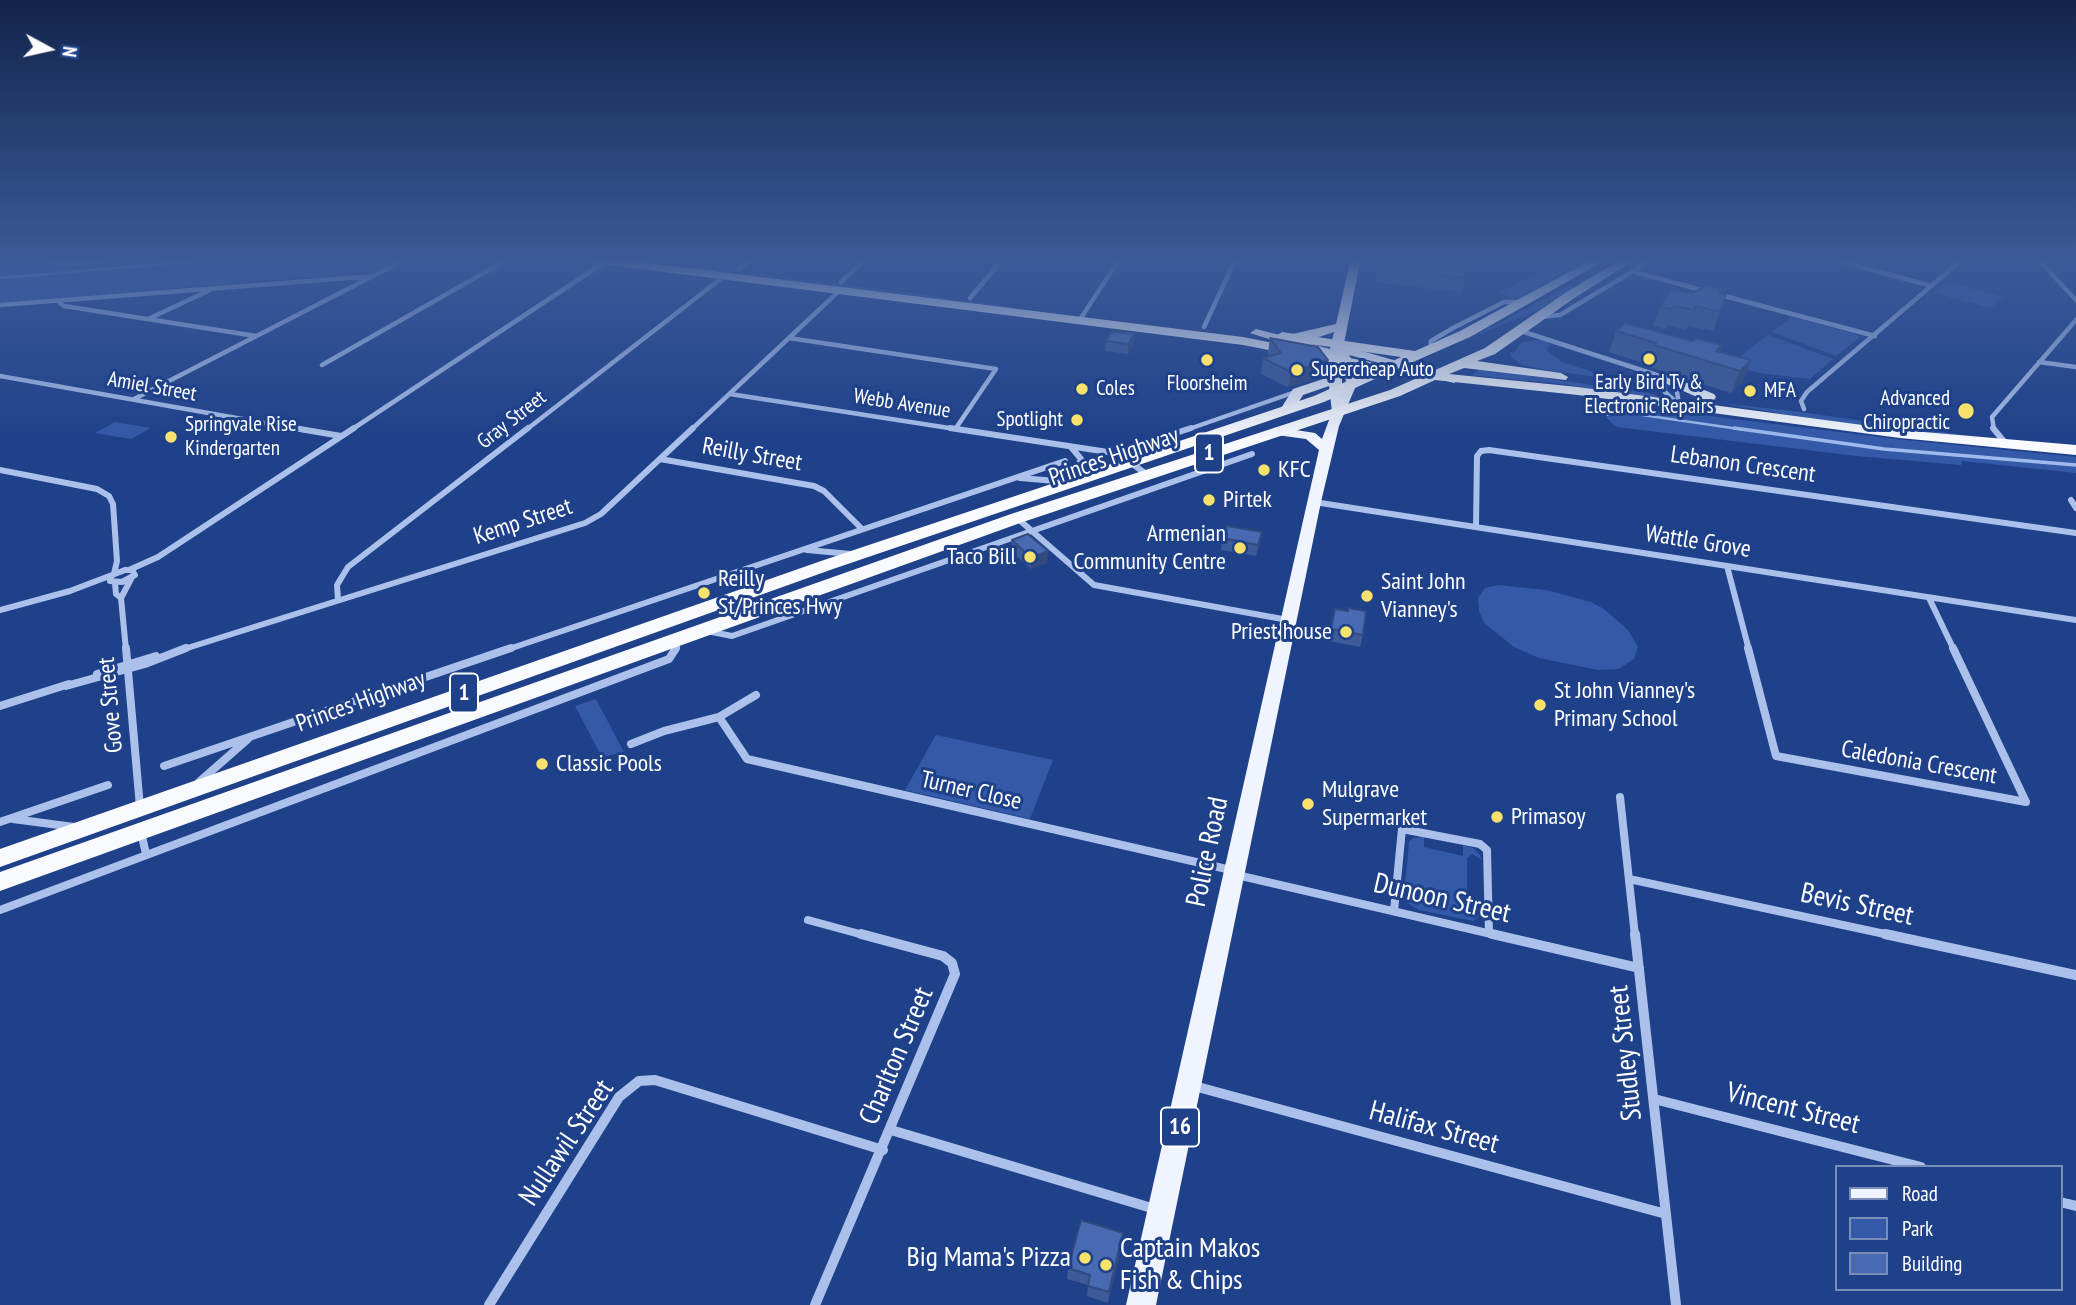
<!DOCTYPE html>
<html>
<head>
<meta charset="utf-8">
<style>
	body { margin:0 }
	#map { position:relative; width:2076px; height:1305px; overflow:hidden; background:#1f418a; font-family:"PT Sans Narrow",sans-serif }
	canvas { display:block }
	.legend { position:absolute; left:1835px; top:1165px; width:228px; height:126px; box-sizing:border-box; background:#1f418a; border:2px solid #798db9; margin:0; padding:9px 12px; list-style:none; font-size:21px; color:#fff }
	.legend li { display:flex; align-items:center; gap:14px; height:35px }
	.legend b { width:35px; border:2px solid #798db9 }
	.north { position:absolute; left:14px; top:14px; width:70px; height:70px; -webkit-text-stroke:5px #1f418a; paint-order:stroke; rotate:98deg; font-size:19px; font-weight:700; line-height:28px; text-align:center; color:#fff }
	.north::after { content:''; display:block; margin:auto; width:24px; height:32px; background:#fff; clip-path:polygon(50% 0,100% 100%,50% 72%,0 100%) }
</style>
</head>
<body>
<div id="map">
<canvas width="2076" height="1305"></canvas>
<ul class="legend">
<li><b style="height:9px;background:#f0f4fe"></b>Road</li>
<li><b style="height:19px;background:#3359a8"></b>Park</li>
<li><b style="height:19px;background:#486ab2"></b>Building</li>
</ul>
<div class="north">N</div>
</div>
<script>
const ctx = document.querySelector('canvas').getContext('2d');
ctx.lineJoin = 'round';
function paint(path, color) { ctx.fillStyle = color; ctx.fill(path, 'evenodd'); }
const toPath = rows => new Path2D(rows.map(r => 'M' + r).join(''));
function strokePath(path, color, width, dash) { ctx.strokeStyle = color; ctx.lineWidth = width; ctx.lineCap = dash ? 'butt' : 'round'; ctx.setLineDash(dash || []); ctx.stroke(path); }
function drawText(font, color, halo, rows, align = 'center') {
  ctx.font = font + ' "PT Sans Narrow",sans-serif'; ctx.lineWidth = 6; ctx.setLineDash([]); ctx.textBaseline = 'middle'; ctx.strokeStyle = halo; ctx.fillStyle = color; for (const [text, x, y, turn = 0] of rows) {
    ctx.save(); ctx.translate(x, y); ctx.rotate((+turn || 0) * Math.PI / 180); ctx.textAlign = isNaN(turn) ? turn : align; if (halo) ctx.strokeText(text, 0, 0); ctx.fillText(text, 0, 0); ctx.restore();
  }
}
const green = toPath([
	[0,258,44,258,19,269,156,258,403,258,378,271,0,303],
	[1574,258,1567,270,1521,299,1512,299,1499,293,1564,259],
	[748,273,918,294,1012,307,1011,309,743,274],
	[1947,282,2003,297,1991,308,1934,293],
	[1571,285,1575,286,1541,309,1470,338],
	[1791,317,1856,334,1860,337,1836,356,1772,332],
	[1768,335,1833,359,1810,379,1759,373,1729,365],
	[1539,340,1551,344,1546,350,1562,362,1612,378,1642,382,1649,379,1645,377,1648,375,1658,379,1659,385,1552,371,1522,365,1511,357,1510,352,1514,353,1522,342],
	[1481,369,1649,393,1662,398,1553,383,1471,375],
	[1597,399,1636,407,1896,439,2076,457,2076,473,1962,461,1961,465,1856,456,1617,427,1605,417,1615,416],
	[1719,403,1793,411,1985,438,1843,424],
	[115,422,151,428,131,439,95,433],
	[1498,585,1546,590,1591,602,1604,609,1628,630,1638,647,1634,659,1619,669,1598,670,1539,658,1514,647,1484,623,1479,611,1478,598,1485,588],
	[596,699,616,737,624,752,602,757,575,706],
	[936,735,1053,760,1030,819,905,790],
	[1424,837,1424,847,1463,856,1463,845,1473,848,1480,855,1482,860,1472,854,1467,858,1467,899,1482,908,1480,916,1473,921,1419,910,1406,902,1404,896,1409,842,1413,838]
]);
const streamFar1 = toPath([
	[0,278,233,258],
	[1589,399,1608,415],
	[1601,409,1746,430]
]);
const stream = toPath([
	[1734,428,1884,449,2076,465]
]);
const minorFar3 = toPath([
	[53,258,48,262,61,264,136,258],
	[1827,258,1932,286],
	[2037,258,2076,300],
	[739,269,752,258],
	[1634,272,1875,336],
	[841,282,867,258],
	[970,298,1004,258],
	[62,300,60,303,64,306,256,336],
	[0,305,374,276],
	[1539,317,1560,315,1655,258],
	[148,319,210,290],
	[1079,321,1120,258],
	[1204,327,1236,258],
	[1521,331,1669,379,1676,386,1679,404],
	[789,338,996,369,956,428],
	[1431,351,1431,341,1453,328,1504,302,1522,302],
	[2039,362,2076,367],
	[322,365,510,258],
	[0,376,304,430],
	[1659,378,1664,383,1665,392,1678,404],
	[730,394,962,430],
	[134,399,408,258],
	[1804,409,1801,401,1807,392,1964,258],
	[351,430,605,262],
	[526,430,723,277],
	[691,430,839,291],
	[1186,430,1298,391],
	[1994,430,1992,417,2076,320]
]);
const minorFar2 = toPath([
	[294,428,341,436],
	[950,428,1108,452,1122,456,1146,474],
	[1993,428,2006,444],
	[1071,447,1081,459,1072,482],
	[1156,453,1155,442,1158,439,1191,428],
	[660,459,814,486,824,491,862,529],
	[0,470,97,489,109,496,113,504,117,561,114,574],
	[1020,478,1068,482],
	[2071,500,2076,508],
	[1314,502,2076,620],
	[1017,518,1094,585,1288,620],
	[1476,527,1477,456,1481,451,1489,450,2076,533],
	[807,550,851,554],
	[1727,566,1749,650],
	[125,570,132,570,135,575,122,582,110,581,112,575,125,570],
	[129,570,158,557,354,428],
	[115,583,116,594,121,598,126,650],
	[121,598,132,577],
	[1929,598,1954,650],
	[338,600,337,585,348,567,528,428],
	[0,610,70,591,112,575],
	[707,631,732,636,1252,454],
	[181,650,585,523,601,514,693,428],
	[506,650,1065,461],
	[676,650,678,638]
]);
const minorFar1 = toPath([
	[126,648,140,807],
	[1748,648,1776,756,2026,802,1953,648],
	[97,674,156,656],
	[66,686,145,664,186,648],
	[0,706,69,684],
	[719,717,756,695],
	[631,744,664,731,719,717,747,759,1231,870],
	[164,766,511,648],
	[199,782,248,739],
	[1620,797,1635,936],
	[13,819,74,827],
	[0,822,108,785],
	[141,832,146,854],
	[1237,875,1500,936],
	[1629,879,1894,936],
	[0,910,669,659,676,648],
	[1394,911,1402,829,1480,844,1487,850,1489,933],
	[808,920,867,936]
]);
const minor = toPath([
	[1492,934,1639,968],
	[1635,934,1676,1305],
	[1885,934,2076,975],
	[1194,1086,1666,1214],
	[1654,1099,1921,1167],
	[891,1130,1155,1209],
	[2060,1202,2076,1206],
	[489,1305,619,1097,639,1081,655,1080,883,1150],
	[815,1305,955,974,952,963,943,956,861,934]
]);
const primary = toPath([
	[1351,258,1361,258,1344,343,1355,349,1460,379,1454,383,1349,355,1356,367,1358,381,1339,426,1321,502,1156,1305,1126,1305,1319,450,1306,439,1277,435,1270,431,1277,427,1315,433,1322,439,1332,412,1329,386,1303,395,1292,413,1282,413,1280,410,1293,389,1329,377,1329,358,1250,333,1256,329,1284,336,1336,324,1351,258],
	[1334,332,1330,349,1297,340,1316,338,1334,332],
	[1341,362,1346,381,1342,389,1342,379,1341,362]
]);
const trunk = toPath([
	[572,258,608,258,1243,337,1385,365,1401,357,1282,340,1276,336,1282,332,1415,351,1460,331,1595,258,1609,258,1470,337,1397,369,1396,373,1388,373,1324,402,833,569,0,867,0,849,821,561,1314,396,1372,370,1243,345,577,261,572,258],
	[1623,258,1637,258,1573,299,1495,354,1477,361,1561,373,1568,377,1566,380,1464,368,1449,374,1578,387,1900,430,2076,445,2076,455,1900,438,1578,395,1435,380,1400,396,1023,522,0,891,0,872,1011,514,1390,390,1485,348,1565,293,1623,258],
	[1665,374,1714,394,1716,397,1714,400,1704,400,1660,381,1658,378,1665,374]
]);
const wall = toPath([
	[1379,258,1465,278,1462,292,1374,282],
	[1719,292,1720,312,1713,331,1688,326,1686,330,1667,325,1665,329,1653,326,1660,307],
	[1616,331,1722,345,1719,351,1751,360,1742,382,1731,393,1646,366,1647,364,1609,352],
	[1270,338,1325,375,1288,387,1261,374,1263,358,1270,356,1268,353],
	[1106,341,1134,342,1128,354,1105,351],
	[1222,538,1260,544,1256,556,1221,550],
	[1012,540,1047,563,1031,569,1012,552],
	[1335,609,1363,635,1360,647,1329,641],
	[1122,1244,1108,1303,1087,1296,1088,1285,1067,1279,1068,1268]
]);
const shadedWall = toPath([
	[1674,306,1667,325,1665,329,1672,309],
	[1135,333,1134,342,1128,354,1128,344],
	[1328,360,1325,375,1288,387,1291,372],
	[1751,360,1742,382,1731,393,1740,371],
	[1262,532,1260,544,1256,556,1258,545],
	[1048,551,1047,563,1031,569,1031,558],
	[1123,1233,1122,1244,1108,1303,1109,1292]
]);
const building = toPath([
	[1379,258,1467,258,1465,278,1377,268,1379,258],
	[1706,286,1721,289,1719,292,1726,294,1720,312,1696,306,1694,310,1674,306,1672,309,1660,307,1671,290,1692,293,1706,286],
	[1625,323,1693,341,1696,338,1722,345,1716,351,1751,360,1740,371,1654,345,1656,343,1616,331,1625,323],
	[1111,332,1135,333,1128,344,1106,341,1111,332],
	[1270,338,1318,347,1328,360,1291,372,1263,358,1281,353,1270,338],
	[1227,526,1262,532,1258,545,1222,538,1227,526],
	[1028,534,1048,551,1031,558,1012,540,1028,534],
	[1348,608,1366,611,1363,635,1331,629,1335,609,1348,611,1348,608],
	[1081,1220,1123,1233,1109,1292,1088,1286,1090,1275,1068,1268,1081,1220]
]);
const markers = [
	[1649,359,7,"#f9e26c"],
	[1207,360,7,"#f9e26c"],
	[1297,370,7,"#f9e26c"],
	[1082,389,7,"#f9e26c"],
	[1750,391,7,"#f9e26c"],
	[1966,411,9,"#f9e26c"],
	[1077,420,7,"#f9e26c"],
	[171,437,7,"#f9e26c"],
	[1264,470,7,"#f9e26c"],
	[1209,500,7,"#f9e26c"],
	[1240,548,7,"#f9e26c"],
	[1030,557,7,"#f9e26c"],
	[704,593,7,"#f9e26c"],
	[1367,596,7,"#f9e26c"],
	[1346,632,7,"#f9e26c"],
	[1540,705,7,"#f9e26c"],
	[542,764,7,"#f9e26c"],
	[1308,804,7,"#f9e26c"],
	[1497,817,7,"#f9e26c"],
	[1085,1258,7,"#f9e26c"],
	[1106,1265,7,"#f9e26c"]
];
const farPoinames = [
	["Supercheap Auto",1311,370],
	["Early Bird Tv &",1649,383,"center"],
	["Electronic Repairs",1649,407,"center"],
	["Floorsheim",1207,384,"center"],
	["Coles",1096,389],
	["MFA",1764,391],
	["Advanced",1950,399,"right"],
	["Chiropractic",1950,423,"right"],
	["Spotlight",1063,420,"right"],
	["Springvale Rise",185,425],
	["Kindergarten",185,449]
];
const farStreetnames = [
	["Amiel Street",152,387,10],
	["Webb Avenue",902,404,9],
	["Gray Street",512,420,-38]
];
const shields = [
	[1209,453,28],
	[464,693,28],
	[1180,1127,38]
];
const shieldNames = [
	["1",1209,453],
	["1",464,693],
	["16",1180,1127]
];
const streetNames = [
	["Reilly Street",752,455,10],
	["Princes Highway",1114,457,-19],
	["Lebanon Crescent",1743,465,8],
	["Kemp Street",523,522,-18],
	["Wattle Grove",1698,542,9],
	["Princes Highway",361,702,-20],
	["Gove Street",111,705,-95],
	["Caledonia Crescent",1919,763,10],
	["Turner Close",971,791,13]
];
const poiNames = [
	["KFC",1278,470],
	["Pirtek",1223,500],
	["Armenian",1226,534,"right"],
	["Community Centre",1226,562,"right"],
	["Taco Bill",1016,557,"right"],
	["Reilly",718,579],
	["St/Princes Hwy",718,607],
	["Saint John",1381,582],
	["Vianney's",1381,610],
	["Priest house",1332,632,"right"],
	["St John Vianney's",1554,691],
	["Primary School",1554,719],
	["Classic Pools",556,764],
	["Mulgrave",1322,790],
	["Supermarket",1322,818],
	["Primasoy",1511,817]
];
const nearStreetnames = [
	["Police Road",1208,852,-78],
	["Dunoon Street",1442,899,13],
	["Bevis Street",1857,905,12],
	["Studley Street",1626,1053,-96],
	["Charlton Street",897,1056,-67],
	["Vincent Street",1793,1109,14],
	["Halifax Street",1434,1128,15],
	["Nullawil Street",567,1143,-56]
];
const nearPoinames = [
	["Captain Makos",1120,1249],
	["Fish & Chips",1120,1281],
	["Big Mama's Pizza",1071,1258,"right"]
];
paint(green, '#3359a8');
strokePath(streamFar1, '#9fbaed', 2.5);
strokePath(stream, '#9fbaed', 3.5);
strokePath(minorFar3, '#abc1eb', 4.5);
strokePath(minorFar2, '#abc1eb', 6);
strokePath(minorFar1, '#abc1eb', 8);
strokePath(minor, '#abc1eb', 10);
paint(primary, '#f0f4fe');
paint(trunk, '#f8fafe');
paint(wall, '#3e5b99');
paint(shadedWall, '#324a7d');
paint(building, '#486ab2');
strokePath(building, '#324a7d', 2);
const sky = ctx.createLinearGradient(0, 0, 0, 441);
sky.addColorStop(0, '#11244c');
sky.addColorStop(0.59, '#3c5a98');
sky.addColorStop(1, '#3c5a9800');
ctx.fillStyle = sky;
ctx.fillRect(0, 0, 2076, 441);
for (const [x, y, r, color] of markers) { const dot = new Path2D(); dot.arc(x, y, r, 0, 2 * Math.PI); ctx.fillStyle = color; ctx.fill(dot); strokePath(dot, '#1f418a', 2.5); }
drawText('21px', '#fff', '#1f418a', farPoinames, 'left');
drawText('21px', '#fff', '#1f418a', farStreetnames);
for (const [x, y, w] of shields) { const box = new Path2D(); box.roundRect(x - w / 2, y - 19.5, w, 39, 5); ctx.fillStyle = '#1f418a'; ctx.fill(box); strokePath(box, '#fff', 2); }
drawText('bold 23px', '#fff', null, shieldNames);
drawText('24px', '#fff', '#1f418a', streetNames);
drawText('24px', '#fff', '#1f418a', poiNames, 'left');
drawText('28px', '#fff', '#1f418a', nearStreetnames);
drawText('28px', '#fff', '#1f418a', nearPoinames, 'left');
</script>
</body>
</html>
